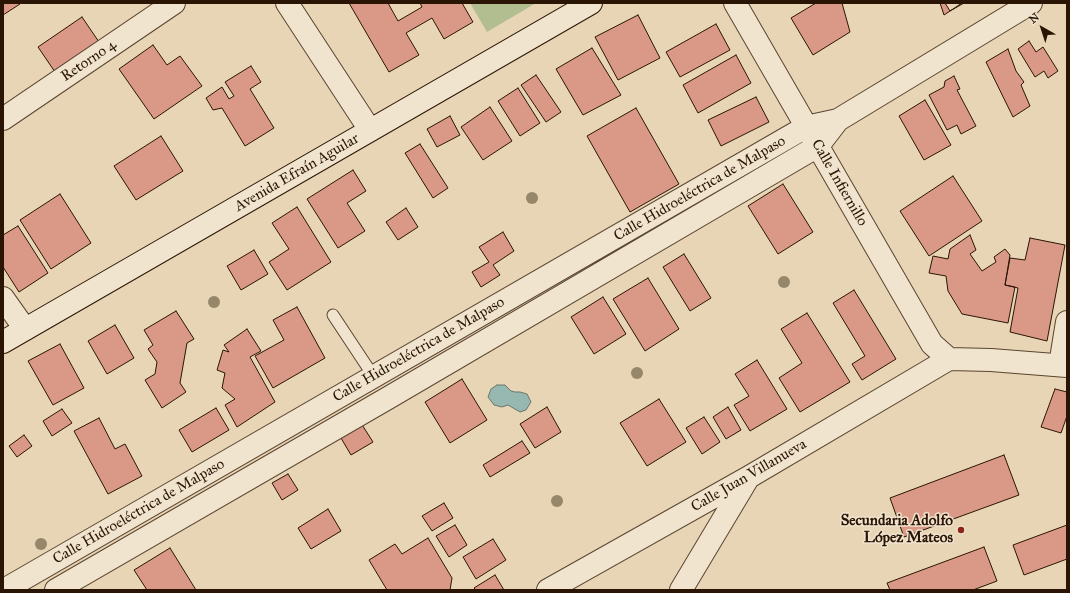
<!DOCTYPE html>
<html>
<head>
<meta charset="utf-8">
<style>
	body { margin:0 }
	#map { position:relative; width:1070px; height:593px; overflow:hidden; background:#e8d5b5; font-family:"IM FELL Great Primer",serif }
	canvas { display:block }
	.frame { position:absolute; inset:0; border:4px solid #2a1504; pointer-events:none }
	.north { position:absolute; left:1022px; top:8px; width:40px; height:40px; -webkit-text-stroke:3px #f0e4cf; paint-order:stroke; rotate:321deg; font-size:11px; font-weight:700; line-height:16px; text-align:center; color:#2a1504 }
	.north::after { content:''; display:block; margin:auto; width:14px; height:18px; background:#2a1504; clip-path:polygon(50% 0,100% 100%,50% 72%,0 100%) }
</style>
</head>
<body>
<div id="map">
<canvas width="1070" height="593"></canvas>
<div class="frame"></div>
<div class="north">N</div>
</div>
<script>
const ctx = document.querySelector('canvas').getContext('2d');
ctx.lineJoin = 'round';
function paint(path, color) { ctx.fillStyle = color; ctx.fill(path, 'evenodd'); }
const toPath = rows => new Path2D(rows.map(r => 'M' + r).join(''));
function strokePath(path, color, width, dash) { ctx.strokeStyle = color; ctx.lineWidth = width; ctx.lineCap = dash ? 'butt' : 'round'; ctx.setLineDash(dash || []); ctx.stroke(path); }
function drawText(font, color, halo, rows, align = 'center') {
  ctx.font = font + ' "IM FELL Great Primer",serif'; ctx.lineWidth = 3; ctx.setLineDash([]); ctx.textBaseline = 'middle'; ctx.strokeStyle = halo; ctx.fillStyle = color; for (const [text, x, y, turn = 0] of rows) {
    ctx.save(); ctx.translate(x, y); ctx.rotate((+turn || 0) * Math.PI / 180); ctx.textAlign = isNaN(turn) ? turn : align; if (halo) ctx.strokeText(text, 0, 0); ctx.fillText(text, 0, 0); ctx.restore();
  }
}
const green = toPath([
	[470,3,536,3,487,32]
]);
const water = toPath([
	[497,385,505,385,511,391,515,392,520,392,527,394,531,402,526,410,520,412,508,405,502,407,494,405,488,397,491,389,497,385]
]);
const building = toPath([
	[3,3,20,3,20,4,3,15,3,3],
	[349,3,388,3,398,21,422,7,420,3,462,3,473,22,444,39,432,18,406,33,419,55,389,72,349,3],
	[816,3,842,3,850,32,813,55,791,18,816,3],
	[940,3,962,3,944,15,940,3],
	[945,3,964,3,950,11,945,3],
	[638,15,660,58,618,80,595,37,638,15],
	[82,17,99,42,55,72,38,47,82,17],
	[716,24,730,50,680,77,666,52,716,24],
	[1029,41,1036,52,1043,47,1058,71,1048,78,1044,71,1035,77,1018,49,1029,41],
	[153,45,167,65,180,56,202,86,154,119,119,69,153,45],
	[592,48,621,95,583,115,556,69,592,48],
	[1008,49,1016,71,1024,82,1021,85,1030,106,1013,117,986,62,1008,49],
	[736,55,751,83,698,113,683,85,736,55],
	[251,66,261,82,250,89,274,128,245,146,222,108,213,110,206,98,222,87,229,99,234,96,225,82,251,66],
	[536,75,561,112,546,122,521,85,536,75],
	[954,76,960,89,957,90,976,126,961,134,957,125,947,130,929,95,944,87,945,81,954,76],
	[518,88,540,123,520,136,498,101,518,88],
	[756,97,769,122,721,146,708,120,756,97],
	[925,100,951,145,924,160,899,116,925,100],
	[490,107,512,141,483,160,461,127,490,107],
	[636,108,679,184,630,212,587,136,636,108],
	[450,116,460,135,437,147,427,129,450,116],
	[161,136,183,171,136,200,114,166,161,136],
	[420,144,448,188,433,198,405,153,420,144],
	[353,170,366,191,347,203,365,231,338,248,307,199,353,170],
	[953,176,982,221,929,256,900,211,953,176],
	[783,184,813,232,778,254,748,206,783,184],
	[60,194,91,243,51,269,20,220,60,194],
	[297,207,331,262,287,290,269,262,289,249,272,223,297,207],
	[406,208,418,227,398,240,386,222,406,208],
	[18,226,48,273,19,292,3,267,3,235,18,226],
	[503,232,514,251,493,265,500,275,481,287,472,272,489,262,479,247,503,232],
	[970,235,976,250,970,254,982,271,996,262,994,257,1005,249,1010,255,1005,285,1015,287,1008,323,962,314,948,291,946,276,929,273,933,256,948,259,950,249,970,235],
	[1030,238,1065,245,1047,341,1010,332,1018,288,1005,285,1010,258,1025,260,1030,238],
	[254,250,268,274,241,290,227,266,254,250],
	[684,254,711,298,690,311,663,267,684,254],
	[648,278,679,329,645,351,613,299,648,278],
	[854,290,896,359,862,380,852,364,865,356,833,303,854,290],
	[603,297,626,334,594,354,571,317,603,297],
	[297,307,325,358,273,388,255,356,284,340,273,320,297,307],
	[176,311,194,339,187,343,180,383,186,392,162,408,145,380,155,374,157,362,148,349,153,345,144,330,176,311],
	[807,313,850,382,800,412,779,378,802,363,781,329,807,313],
	[115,325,134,358,107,374,88,341,115,325],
	[247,329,261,351,250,357,275,402,237,427,225,405,235,399,222,388,225,373,217,370,223,350,229,352,224,345,247,329],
	[60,344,84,388,53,405,28,361,60,344],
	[757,360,787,409,750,431,734,405,749,396,735,374,757,360],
	[462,379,487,420,450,443,425,402,462,379],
	[1055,389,1067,392,1067,416,1061,433,1041,427,1055,389],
	[659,399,686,442,647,466,620,423,659,399],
	[547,407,561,432,535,448,520,424,547,407],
	[728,407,741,430,726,439,713,417,728,407],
	[216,408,229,430,192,452,179,430,216,408],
	[62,409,72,423,52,436,43,421,62,409],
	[704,417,720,442,702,454,686,428,704,417],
	[99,418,115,449,125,444,142,476,108,494,74,431,99,418],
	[359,420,373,442,351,455,338,433,359,420],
	[24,435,32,446,17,457,9,446,24,435],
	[522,441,530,453,490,477,483,465,522,441],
	[1004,455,1019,495,904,537,890,498,1004,455],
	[288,474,298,490,282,500,272,483,288,474],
	[444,503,453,518,432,531,422,516,444,503],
	[328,509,341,531,311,549,298,528,328,509],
	[455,525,467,545,449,557,436,536,455,525],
	[1067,525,1067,559,1024,575,1013,545,1067,525],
	[428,538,452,578,450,590,387,590,369,560,395,544,402,554,428,538],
	[493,539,506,560,476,579,463,557,493,539],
	[984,547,997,581,973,590,890,590,887,583,984,547],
	[170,548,196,590,147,590,134,570,170,548],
	[495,575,504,590,476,590,474,588,495,575]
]);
const lane = toPath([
	[333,315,374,377]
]);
const street = toPath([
	[287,3,370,130],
	[735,3,932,344,949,359],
	[3,119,174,3],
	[3,298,25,329],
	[949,359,991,360,1067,366],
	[1060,365,1067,322],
	[4,590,806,127,838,120,1031,3],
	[56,590,388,398,818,146,838,120],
	[548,590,749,477,949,359],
	[681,590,748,478]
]);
const secondary = toPath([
	[3,342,591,3]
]);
const trees = [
	[532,198],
	[784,282],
	[214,302],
	[637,373],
	[557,501],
	[41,544]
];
const markers = [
	[961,530,4,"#8f2418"]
];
const streetNames = [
	["Retorno 4",89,61,-34],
	["Avenida Efraín Aguilar",297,173,-30],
	["Calle Infiernillo",839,183,60],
	["Calle Hidroeléctrica de Malpaso",700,189,-30],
	["Calle Hidroeléctrica de Malpaso",419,350,-30],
	["Calle Juan Villanueva",749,476,-30],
	["Calle Hidroeléctrica de Malpaso",139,512,-30]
];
const poiNames = [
	["Secundaria Adolfo",953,521],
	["López Mateos",953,538]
];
paint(green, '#b2be90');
paint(water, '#97b8b0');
strokePath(water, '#6b776b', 1);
paint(building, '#da9886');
strokePath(building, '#2a1504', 1);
strokePath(lane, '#5a4530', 13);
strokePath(street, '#5a4530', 24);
strokePath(secondary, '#2a1504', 24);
strokePath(lane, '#f0e4cf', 11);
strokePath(street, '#f0e4cf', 22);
strokePath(secondary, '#f0e4cf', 22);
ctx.fillStyle = '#96876b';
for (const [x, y] of trees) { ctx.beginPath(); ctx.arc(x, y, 6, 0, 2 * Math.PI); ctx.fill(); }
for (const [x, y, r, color] of markers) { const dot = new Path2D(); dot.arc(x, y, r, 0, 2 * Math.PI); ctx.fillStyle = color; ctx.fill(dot); strokePath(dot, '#f0e4cf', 1.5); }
drawText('15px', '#2a1504', '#f0e4cf', streetNames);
drawText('bold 15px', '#2a1504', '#f0e4cf', poiNames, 'right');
</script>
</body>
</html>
